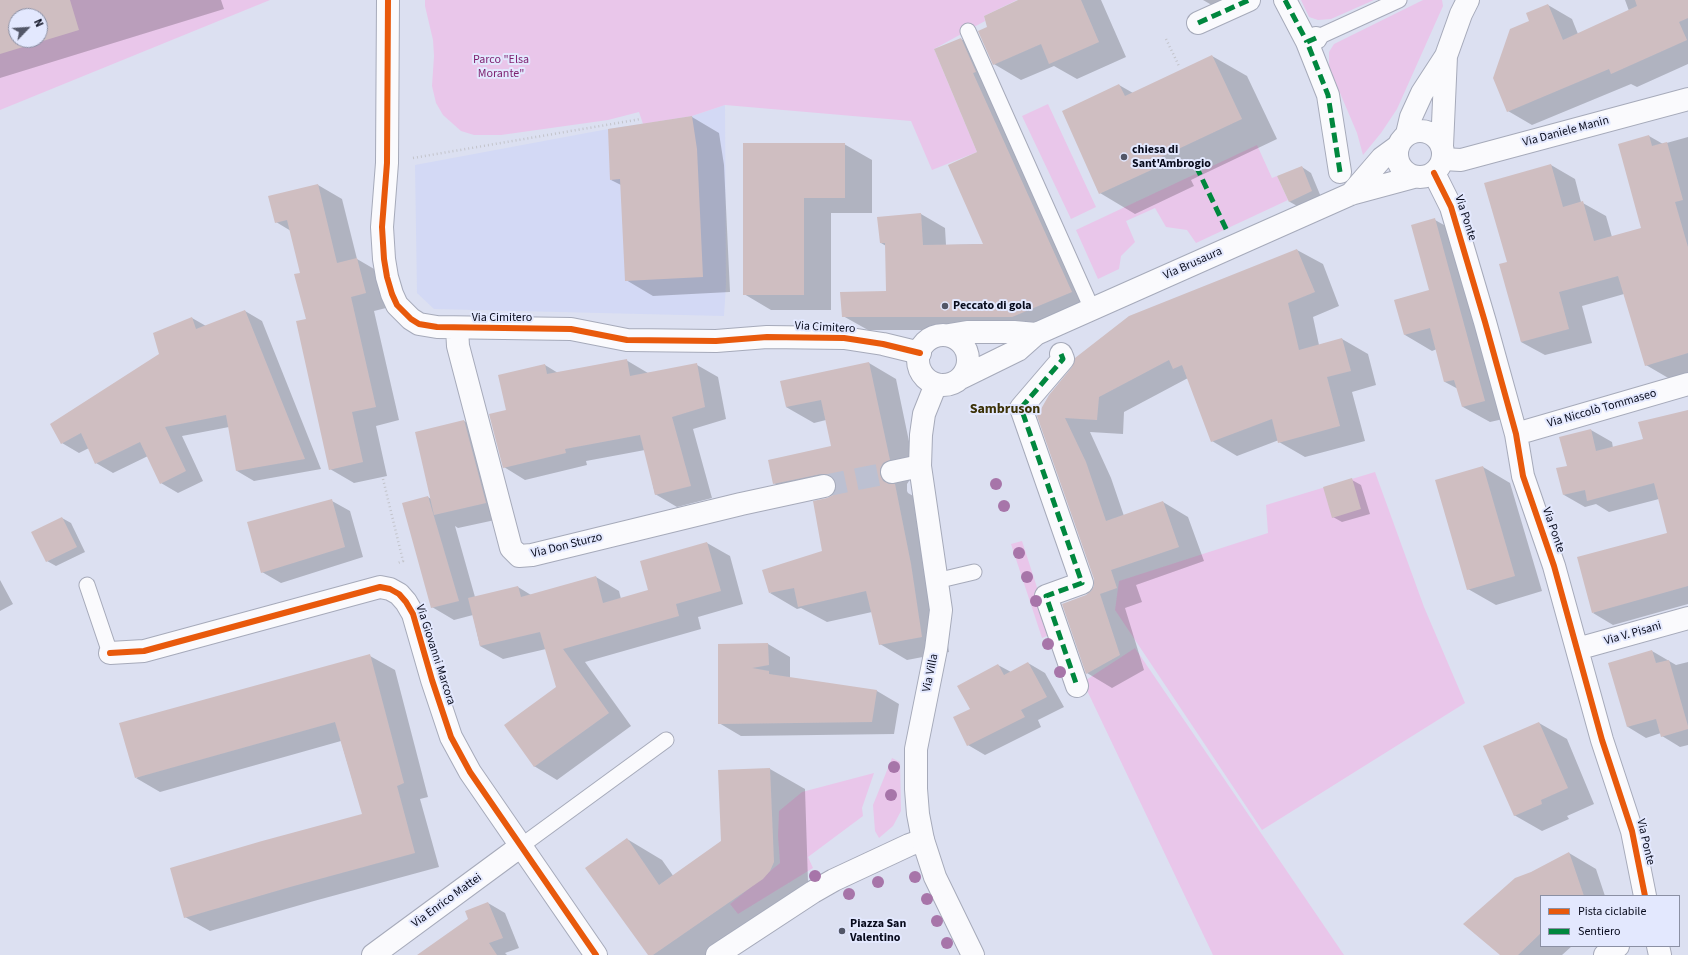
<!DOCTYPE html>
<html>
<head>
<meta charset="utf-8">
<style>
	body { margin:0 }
	#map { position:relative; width:1688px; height:955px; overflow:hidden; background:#dce0f1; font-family:"Source Sans 3",sans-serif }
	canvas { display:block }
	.legend { position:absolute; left:1540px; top:895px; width:140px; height:52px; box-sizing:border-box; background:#e3e8fe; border:1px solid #8b90a4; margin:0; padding:5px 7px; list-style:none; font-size:12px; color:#080b1c }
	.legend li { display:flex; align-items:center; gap:8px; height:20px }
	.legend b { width:20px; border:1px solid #8b90a4 }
	.north { position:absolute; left:8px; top:8px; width:40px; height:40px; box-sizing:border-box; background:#e3e8fe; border:1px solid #8b90a4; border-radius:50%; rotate:65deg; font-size:11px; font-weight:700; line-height:16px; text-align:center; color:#080b1c }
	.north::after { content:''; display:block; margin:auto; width:14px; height:18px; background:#525667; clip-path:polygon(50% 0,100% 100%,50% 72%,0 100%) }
</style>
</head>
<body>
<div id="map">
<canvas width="1688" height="955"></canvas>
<ul class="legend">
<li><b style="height:5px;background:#e8590c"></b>Pista ciclabile</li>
<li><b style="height:5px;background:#00873e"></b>Sentiero</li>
</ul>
<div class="north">N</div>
</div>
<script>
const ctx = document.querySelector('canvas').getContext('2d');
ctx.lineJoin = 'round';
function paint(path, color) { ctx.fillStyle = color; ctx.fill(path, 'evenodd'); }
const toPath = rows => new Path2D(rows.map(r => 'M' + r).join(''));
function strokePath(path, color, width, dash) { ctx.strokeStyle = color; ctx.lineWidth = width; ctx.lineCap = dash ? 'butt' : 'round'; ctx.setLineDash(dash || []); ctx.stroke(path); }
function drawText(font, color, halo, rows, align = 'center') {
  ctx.font = font + ' "Source Sans 3",sans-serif'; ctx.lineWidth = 4; ctx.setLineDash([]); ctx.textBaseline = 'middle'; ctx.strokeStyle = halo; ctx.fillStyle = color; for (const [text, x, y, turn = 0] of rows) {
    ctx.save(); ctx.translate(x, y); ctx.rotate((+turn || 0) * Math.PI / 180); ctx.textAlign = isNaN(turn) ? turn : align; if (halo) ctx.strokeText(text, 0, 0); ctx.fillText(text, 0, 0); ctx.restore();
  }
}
const built = toPath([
	[725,105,726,285,724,316,434,309,417,293,415,165,608,129,692,116]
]);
const green = toPath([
	[0,0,270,0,0,110],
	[16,16,40,16,40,40,16,40],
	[425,0,1017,0,984,16,985,21,934,49,977,152,932,170,911,121,725,105,692,116,643,124,639,112,608,120,501,135,474,135,461,131,443,115,436,103,432,86,434,56,433,40,425,6],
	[1301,0,1374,0,1331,19,1318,20,1309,17],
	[1423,0,1442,0,1443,6,1397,109,1381,133,1363,155,1357,133,1329,67,1329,52,1334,44],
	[1048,104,1096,207,1071,219,1022,116],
	[1257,145,1272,178,1277,176,1288,200,1196,243,1187,230,1166,227,1155,208,1126,221,1135,242,1121,256,1119,269,1098,279,1076,230],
	[1375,472,1424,607,1465,703,1262,830,1115,610,1119,581,1268,533,1266,505],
	[1022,541,1052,634,1042,638,1011,544],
	[1135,648,1344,955,1213,955,1083,682],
	[892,758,900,762,901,811,893,826,879,838,875,831,873,805],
	[874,773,862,808,863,816,808,857,813,868,738,914,730,904,780,863,778,836,779,811,802,792]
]);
const shadow = toPath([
	[0,0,221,0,224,9,0,78],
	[16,16,40,16,40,40,16,40],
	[1020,0,1101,0,1126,57,1077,79,1054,66,1021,80,994,64,989,28],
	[1203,0,1232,0,1217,8],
	[1625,0,1688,0,1688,64,1637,87,1631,84,1532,125,1508,111,1530,21,1548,5,1572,19,1578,34,1629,11],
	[961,39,985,53,1095,306,1036,330,868,330,843,316,887,292,886,246,881,243,921,214,945,228,946,245,984,244,978,153],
	[1212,56,1247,76,1277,139,1191,180,1194,186,1135,214,1100,193,1119,85,1133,93],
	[692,117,719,133,724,165,730,292,653,296,626,280,621,185,611,180],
	[1649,136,1663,144,1688,137,1688,373,1670,379,1646,365,1624,294,1582,306,1592,343,1545,355,1521,342,1508,262,1551,165,1575,179,1581,202,1606,216,1612,237,1642,229],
	[744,144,844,144,872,160,872,213,831,213,831,310,771,310,744,294],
	[1302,167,1311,173,1321,197,1299,207,1290,202,1279,177],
	[318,185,342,199,357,259,381,273,390,307,374,311,399,420,376,426,387,476,354,483,330,469,301,273,291,231,276,222],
	[1435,220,1462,235,1512,417,1490,422,1463,407,1458,389,1445,382,1437,349,1432,351,1405,335,1396,300,1430,291],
	[1297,250,1323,264,1339,306,1313,317,1319,345,1342,339,1368,354,1376,385,1352,392,1365,441,1305,457,1279,442,1279,440,1237,456,1212,441,1188,378,1124,412,1123,434,1090,432,1111,478,1124,516,1163,502,1188,517,1204,561,1136,585,1142,602,1125,608,1144,670,1112,688,1087,673,1087,596,1092,592,1095,586,1095,579,1038,416],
	[245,311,262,321,321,469,254,481,237,471,229,427,182,436,203,481,178,493,161,483,148,456,113,473,96,463,89,448,79,453,62,443,161,355,192,318,206,326],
	[626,360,648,373,697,365,718,377,726,419,693,429,712,498,677,507,655,494,645,450,586,461,587,465,525,480,504,467,507,410,545,365,558,373],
	[869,363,896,379,916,475,911,478,907,484,907,491,908,493,922,501,938,581,949,652,907,660,880,644,872,612,827,622,801,608,797,609,770,593,824,552,827,499,833,496,836,492,802,499,774,483,832,447,826,420,814,423,786,407],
	[1688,411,1688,604,1613,625,1593,613,1668,534,1659,499,1609,512,1596,504,1585,507,1564,495,1568,467,1591,430,1612,442,1613,448,1644,440],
	[464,421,488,434,509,517,458,528,455,526,475,597,518,587,531,595,596,577,619,591,621,599,649,591,707,543,730,556,743,604,698,617,701,629,585,662,631,726,557,780,534,766,557,687,546,649,503,659,480,646,473,615,454,620,432,607,428,497,431,499,416,433],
	[1483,467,1510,483,1542,591,1496,605,1468,589],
	[1352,480,1361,485,1370,514,1342,522,1333,517],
	[332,501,350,511,363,557,281,583,262,572],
	[62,518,71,523,85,552,56,566,47,561],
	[0,580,13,604,0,611],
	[768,644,790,657,790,678,877,691,899,704,894,734,741,736,719,723,719,645],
	[1652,651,1676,665,1688,662,1688,745,1680,747,1662,736,1661,733,1646,738,1628,727,1609,664],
	[370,656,395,670,428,797,420,799,439,867,314,901,210,931,185,917,363,815,341,741,160,792,136,778],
	[1028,663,1045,673,1064,707,1038,720,1041,727,985,755,968,745,971,709,998,665,1011,672],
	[1539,723,1567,739,1594,804,1567,816,1569,819,1542,831,1514,815],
	[770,769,805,789,808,882,716,955,649,955,627,839,662,860,674,877,722,842],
	[1569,853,1596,869,1605,896,1541,896,1541,946,1572,946,1562,955,1502,955,1531,873],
	[488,903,505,913,519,948,505,953,507,955,419,955,470,919]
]);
const building = toPath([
	[0,0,70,0,79,30,0,54],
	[16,16,40,16,40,40,16,40],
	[1018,0,1081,0,1099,42,1049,64,1041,44,993,65,978,31,987,27,984,16],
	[1635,0,1688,0,1688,18,1679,22,1687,40,1611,74,1609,69,1507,112,1493,78,1510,29,1529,21,1526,13,1548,4,1563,40,1637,6],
	[961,38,976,72,973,73,1072,292,1012,317,842,317,840,292,886,291,885,243,880,243,877,217,921,213,923,245,983,244,948,165,977,152,934,49],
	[1212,55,1242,119,1157,159,1160,166,1099,194,1062,111,1119,84,1125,96],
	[692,116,697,149,703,277,625,281,620,179,610,180,608,129],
	[1649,135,1652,146,1667,142,1683,200,1675,202,1688,247,1688,353,1645,366,1618,276,1559,292,1569,329,1521,342,1499,264,1507,262,1484,183,1551,164,1563,207,1583,201,1594,241,1641,228,1618,144],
	[743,143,845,143,845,198,804,198,804,295,743,295],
	[1302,166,1312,191,1289,202,1277,176],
	[318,184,337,263,357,258,366,293,351,297,376,407,352,412,363,462,329,470,296,321,306,319,294,274,300,273,287,220,275,223,268,196],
	[1435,218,1485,401,1462,407,1454,380,1444,382,1430,328,1404,335,1394,300,1429,290,1411,225],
	[1297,249,1315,292,1288,303,1299,350,1342,338,1351,371,1327,377,1340,426,1278,443,1272,419,1211,442,1182,365,1173,369,1169,360,1099,397,1097,420,1065,418,1086,462,1106,521,1163,501,1179,547,1111,570,1117,588,1100,594,1120,655,1086,674,1062,604,1086,595,1091,591,1094,586,1094,579,1037,416,1049,395,1072,367,1075,358,1129,316],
	[245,310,305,459,236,471,226,415,165,427,186,471,160,484,140,442,95,464,81,433,61,444,50,424,159,354,153,333,192,317,196,329],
	[627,359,630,376,697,363,705,407,672,417,691,486,655,495,640,435,565,449,566,453,503,468,489,414,506,410,498,375,545,364,547,374],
	[869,362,890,460,883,463,880,469,880,474,883,481,889,484,895,484,911,564,922,637,879,645,866,591,798,607,794,588,769,593,762,570,822,551,813,501,827,498,833,495,836,489,836,484,833,478,827,474,821,474,773,484,768,460,831,446,821,400,786,407,780,381],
	[1688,410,1688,586,1592,613,1577,557,1667,533,1654,483,1587,501,1585,490,1563,495,1556,468,1567,466,1559,437,1591,429,1596,451,1643,439,1638,422],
	[464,420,486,503,434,515,415,432],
	[1483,466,1515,576,1467,590,1435,480],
	[1352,478,1361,509,1332,518,1323,487],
	[428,496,459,601,431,608,402,503],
	[332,499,345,547,261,573,247,522],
	[62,517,77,547,46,562,31,532],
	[707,542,721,591,676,604,679,616,563,649,609,713,534,767,504,725,556,687,540,632,480,646,468,598,518,586,521,597,596,576,603,603,648,590,640,561],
	[768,643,769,665,752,668,769,671,769,674,877,690,872,722,718,724,718,644],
	[1652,650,1656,663,1669,660,1688,726,1688,729,1661,737,1656,719,1627,727,1608,663],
	[370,654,404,783,397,786,415,853,290,887,184,918,170,868,262,841,362,814,335,722,135,778,119,723],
	[1028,662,1047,697,1021,710,1025,717,967,746,953,717,970,709,957,686,998,664,1004,675],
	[1539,722,1568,788,1541,800,1542,804,1514,816,1483,746],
	[770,768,774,862,770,871,763,879,653,955,648,955,585,868,627,838,659,885,721,841,718,770],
	[1569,852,1584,896,1541,896,1541,933,1518,955,1500,955,1463,924,1515,878,1531,872],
	[488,902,503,938,489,943,497,955,417,955,468,919,465,911]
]);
const minorTunnel = toPath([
	[824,486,892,472]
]);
const path = toPath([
	[1166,39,1179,66],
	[413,158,641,119],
	[383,479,403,561,398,563]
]);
const service = toPath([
	[968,31,1092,309],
	[1316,38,1399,0],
	[936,581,974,572],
	[87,585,110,653],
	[521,846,666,740]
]);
const pedestrian = toPath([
	[1285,0,1307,42],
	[1198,23,1249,0],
	[1316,38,1307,42,1328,95,1340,172],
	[1061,354,1063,359,1021,408,1082,583,1046,596,1077,686]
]);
const minor = toPath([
	[388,0,387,163,382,227,384,259,387,277,392,294,397,305,411,319,419,324,437,327,571,329,627,340,716,341,767,337,844,338,883,344,920,353],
	[1443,159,1461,160,1688,99],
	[1434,173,1451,207,1485,322,1516,434,1523,476,1554,566,1602,740,1632,831,1645,896],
	[457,328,458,346,511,548,519,556,532,555,741,504,824,486],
	[1516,434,1688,384],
	[892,472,920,466],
	[1577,649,1688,618],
	[110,653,144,651,380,587,390,589,399,594,406,602,413,614,432,680,451,737,470,772,596,955],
	[1658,946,1660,955],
	[373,955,521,846],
	[717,955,813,892,834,880,909,845,923,840],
	[1605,955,1618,946]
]);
const tertiary = toPath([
	'1397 154a23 23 0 1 1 46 0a23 23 0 1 1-46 0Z',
	[1407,134,1411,117,1422,93,1446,56,1461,14,1468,0],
	[1442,146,1446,56],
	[1351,194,1382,158,1397,147],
	[949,335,967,332,1014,332,1036,334],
	'918 360a25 25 0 1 1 50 0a25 25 0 1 1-50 0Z',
	[961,378,1018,350,1036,334,1351,194,1414,177],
	[936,384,924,414,921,435,920,466,941,610,936,649,916,749,916,789,918,814,923,840,935,877,973,955]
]);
const quiet = toPath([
	[1285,0,1307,42],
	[1198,23,1249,0],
	[1316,38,1307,42,1328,95,1340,172],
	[1196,166,1228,233],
	[1061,354,1063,359,1021,408,1082,583,1046,596,1077,686]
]);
const cycleway = toPath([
	[388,0,387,163,382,227,384,259,387,277,392,294,397,305,411,319,419,324,437,327,571,329,627,340,716,341,767,337,844,338,883,344,920,353],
	[1434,173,1451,207,1485,322,1516,434,1523,476,1554,566,1602,740,1632,831,1645,896],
	[110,653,144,651,380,587,390,589,399,594,406,602,413,614,432,680,451,737,470,772,596,955]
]);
const trees = [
	[996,484],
	[1004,506],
	[1019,553],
	[1027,577],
	[1036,601],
	[1048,644],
	[1060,672],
	[894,767],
	[891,795],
	[815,876],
	[915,877],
	[878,882],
	[849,894],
	[927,899],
	[937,921],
	[947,943]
];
const markers = [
	[1124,157,4,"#525667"],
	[945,306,4,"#525667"],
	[842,931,4,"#525667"]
];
const parkNames = [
	["Parco \"Elsa",501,60],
	["Morante\"",501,74]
];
const streetNames = [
	["Via Daniele Manin",1566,132,-15],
	["Via Ponte",1465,218,72],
	["Via Brusaura",1193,264,-24],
	["Via Cimitero",502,318],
	["Via Cimitero",825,328,3],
	["Via Niccolò Tommaseo",1602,409,-16],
	["Via Ponte",1553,530,71],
	["Via Don Sturzo",567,546,-14],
	["Via V. Pisani",1633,634,-16],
	["Via Giovanni Marcora",435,655,72],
	["Via Villa",931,673,-78],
	["Via Ponte",1645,842,77],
	["Via Enrico Mattei",447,901,-36]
];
const poiNames = [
	["chiesa di",1132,150],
	["Sant'Ambrogio",1132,164],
	["Peccato di gola",953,306],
	["Piazza San",850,924],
	["Valentino",850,938]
];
const quarterNames = [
	["Sambruson",1005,410]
];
paint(built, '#d3d9f5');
paint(green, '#e9c6ea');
paint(shadow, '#0003');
paint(building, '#cfbec1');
strokePath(minorTunnel, '#bcc0d1', 22, [22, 11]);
strokePath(service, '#a6aaba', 17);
strokePath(pedestrian, '#a6aaba', 24);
strokePath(minor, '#a6aaba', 24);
strokePath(tertiary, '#a6aaba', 24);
strokePath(path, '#c3c4cb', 2.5, [1, 3]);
strokePath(service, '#fafafd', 15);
strokePath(pedestrian, '#fafafd', 22);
strokePath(minor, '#fafafd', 22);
strokePath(tertiary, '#fafafd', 22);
strokePath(quiet, '#00873e', 5, [10, 5]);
strokePath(cycleway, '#e8590c', 6);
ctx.fillStyle = '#a775a9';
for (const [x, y] of trees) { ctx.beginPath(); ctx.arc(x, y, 6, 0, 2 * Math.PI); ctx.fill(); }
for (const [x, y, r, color] of markers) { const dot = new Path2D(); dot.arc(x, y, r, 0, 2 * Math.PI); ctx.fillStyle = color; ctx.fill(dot); strokePath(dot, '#e3e8fe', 1.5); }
drawText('12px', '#7c1e6e', '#e3e8fe', parkNames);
drawText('12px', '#080b1c', '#e3e8fe', streetNames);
drawText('bold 12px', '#080b1c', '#e3e8fe', poiNames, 'left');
drawText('bold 14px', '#3c3207', '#e3e8fe', quarterNames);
</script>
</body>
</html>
